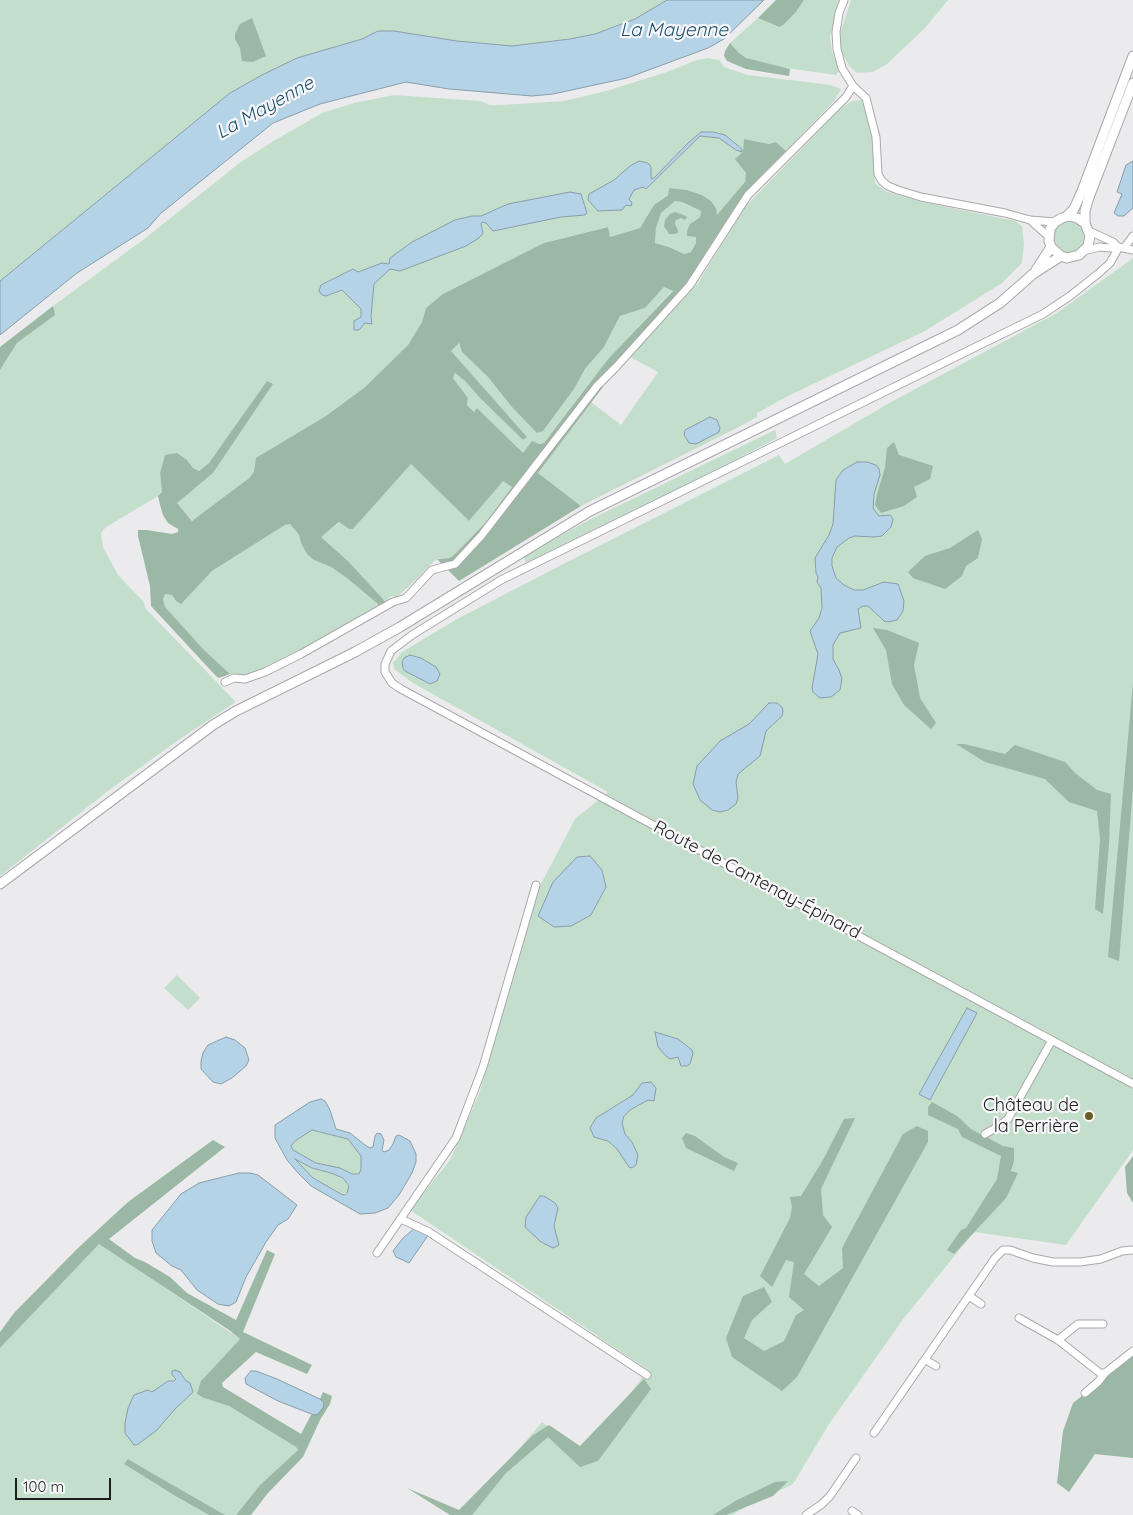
<!DOCTYPE html>
<html>
<head>
<meta charset="utf-8">
<style>
	body { margin:0 }
	#map { position:relative; width:1133px; height:1515px; overflow:hidden; background:#ebebee; font-family:Quicksand,sans-serif }
	canvas { display:block }
	.scale { position:absolute; left:15px; top:1478px; width:96px; height:22px; box-sizing:border-box; border:2px solid #1e1e1f; border-top:0; padding-left:6px; font-size:15px; line-height:18px; white-space:nowrap; color:#1e1e1f; -webkit-text-stroke:4px #f8f8fb; paint-order:stroke }
</style>
</head>
<body>
<div id="map">
<canvas width="1133" height="1515"></canvas>
<div class="scale">100 m</div>
</div>
<script>
const ctx = document.querySelector('canvas').getContext('2d');
ctx.lineJoin = 'round';
function paint(path, color) { ctx.fillStyle = color; ctx.fill(path, 'evenodd'); }
const toPath = rows => new Path2D(rows.map(r => 'M' + r).join(''));
function strokePath(path, color, width, dash) { ctx.strokeStyle = color; ctx.lineWidth = width; ctx.lineCap = dash ? 'butt' : 'round'; ctx.setLineDash(dash || []); ctx.stroke(path); }
function drawText(font, color, halo, rows, align = 'center') {
  ctx.font = font + ' Quicksand,sans-serif'; ctx.lineWidth = 4.5; ctx.setLineDash([]); ctx.textBaseline = 'middle'; ctx.strokeStyle = halo; ctx.fillStyle = color; for (const [text, x, y, turn = 0] of rows) {
    ctx.save(); ctx.translate(x, y); ctx.rotate((+turn || 0) * Math.PI / 180); ctx.textAlign = isNaN(turn) ? turn : align; if (halo) ctx.strokeText(text, 0, 0); ctx.fillText(text, 0, 0); ctx.restore();
  }
}
const green = toPath([
	[0,0,667,0,635,19,595,34,570,39,512,46,457,41,394,31,378,31,362,39,297,58,262,75,230,93,0,281],
	[804,0,839,0,830,37,832,51,839,71,836,75,786,68,756,61,746,58,738,52,730,43,758,18,778,27,796,12],
	[851,0,948,0,925,28,887,64,873,72,857,73,850,67,839,48,840,34],
	[707,58,719,60,724,67,748,75,831,85,841,89,834,101,786,151,776,142,769,144,744,139,742,166,746,173,745,183,716,216,716,208,711,201,702,195,687,190,669,188,668,194,654,205,640,228,610,237,607,227,544,243,426,308,422,322,408,345,364,388,193,521,176,503,213,473,273,384,209,463,199,471,193,468,187,460,160,473,162,492,158,496,106,527,101,533,103,547,118,575,143,601,146,609,235,701,234,703,177,741,108,791,0,876,0,370,17,343,54,315,53,306,143,240,242,161,272,142,322,113,354,103,394,95,480,101,490,105,501,105,564,101,606,91,667,72,694,61],
	[861,100,865,106,872,133,875,183,885,191,922,202,1015,221,1022,226,1024,244,1022,263,1002,283,925,331,790,395,757,413,757,417,735,429,581,506,538,473,591,402,621,425,658,372,630,357,698,283,744,208,841,108,852,101],
	[675,201,682,202,701,211,700,217,693,221,690,236,696,237,696,243,691,252,684,254,669,247,655,243,656,228,661,213],
	'1053 238a16 16 0 1 1 32 0a16 16 0 1 1-32 0Z',
	[1133,258,1133,1150,1066,1245,974,1232,904,1318,829,1424,793,1484,783,1489,752,1502,733,1515,463,1515,542,1422,585,1453,648,1370,410,1210,450,1160,479,1094,531,903,575,819,608,792,413,683,394,669,393,663,402,652,457,619,575,558,779,455,785,464,891,402,1057,313],
	[664,287,673,290,608,359,544,443,539,444,523,454,478,409,474,412,467,405,468,398,453,378,455,373,465,381,480,398,523,440,527,437,450,351,459,343,462,352,488,377,511,406,543,431,574,389,585,369,604,347,620,316,645,308],
	[775,430,777,438,676,491,526,563,524,558,527,554,589,520],
	[411,464,469,521,503,480,512,487,486,522,456,553,450,558,439,558,434,561,418,578,397,597,391,596,385,602,349,562,320,537,340,522,349,529,353,529],
	[290,524,299,535,301,543,314,560,331,567,347,578,378,604,378,608,269,668,244,677,230,674,204,650,176,620,165,607,163,599,165,593,172,595,176,601,198,584,212,571,285,525],
	[177,975,200,998,188,1010,164,988],
	[312,1130,348,1139,361,1156,361,1170,359,1174,352,1174,316,1163,293,1150,291,1146,295,1141],
	[296,1159,312,1168,331,1173,343,1178,349,1187,347,1193,341,1194,313,1178,295,1161],
	[99,1243,240,1339,201,1381,204,1398,229,1406,296,1447,298,1450,260,1485,236,1515,225,1515,128,1459,124,1464,177,1497,209,1515,0,1515,0,1348]
]);
const forest = toPath([
	[776,0,804,0,796,12,783,25,779,27,758,18],
	[252,18,266,56,253,62,242,61,240,48,235,39,235,34,240,24],
	[730,43,738,52,746,58,790,69,789,76,746,69,727,61,724,56,725,51],
	[744,139,769,144,776,142,786,151,760,177,737,204,680,293,599,382,603,387,538,473,581,506,459,581,437,559,450,558,456,553,486,522,512,487,503,481,469,521,411,464,353,529,349,529,339,522,321,537,349,562,382,598,385,602,378,608,378,604,347,578,331,567,314,560,307,554,301,543,299,535,290,524,285,525,212,571,181,604,176,601,172,595,165,594,163,599,165,607,204,650,230,674,219,678,216,676,151,606,150,586,138,536,138,530,146,530,172,534,178,532,178,529,168,523,163,515,160,505,158,496,162,492,160,473,165,455,177,453,187,460,193,468,199,471,209,463,267,381,273,384,213,473,177,503,192,521,249,478,254,472,256,458,326,416,364,388,408,345,422,322,426,308,443,294,544,243,608,227,610,237,640,228,654,205,668,195,669,188,687,190,702,195,711,201,716,208,717,215,745,182,746,173,735,159,743,152],
	[675,201,682,202,701,211,700,217,690,224,687,231,687,236,696,237,696,243,691,252,684,254,669,247,655,243,656,228,661,213],
	[664,287,673,291,608,359,544,443,539,444,532,441,523,453,477,408,474,412,467,405,468,398,453,378,455,373,465,381,480,398,523,440,527,437,451,351,459,343,462,352,488,377,511,406,537,433,543,431,574,389,585,369,604,347,620,316,645,308],
	[675,212,686,216,687,217,685,220,681,218,676,220,675,224,678,230,678,233,674,234,669,234,664,226,665,220,670,214],
	[53,306,55,315,17,343,0,370,0,347],
	[894,442,899,455,933,466,930,479,914,487,917,497,904,506,881,513,875,505,877,494,885,468,887,448],
	[978,530,982,539,978,558,966,566,962,576,945,589,913,578,908,572,925,556,950,548],
	[873,628,887,630,919,643,914,665,920,698,936,723,931,729,904,705,892,684,886,650],
	[1133,683,1133,788,1119,961,1108,957],
	[956,744,964,744,1005,754,1015,745,1047,756,1065,762,1075,773,1097,790,1111,794,1109,844,1103,914,1095,909,1100,839,1097,811,1069,802,1045,779,985,762],
	[932,1102,957,1116,971,1129,1003,1146,1014,1148,1014,1161,1011,1171,1018,1173,1006,1198,954,1254,947,1250,961,1230,966,1228,997,1179,1001,1156,962,1137,958,1129,928,1115,928,1107],
	[855,1118,821,1189,823,1215,832,1227,804,1274,819,1286,843,1268,842,1248,903,1134,917,1126,928,1131,928,1142,797,1377,782,1391,732,1357,726,1338,743,1296,764,1287,772,1302,752,1320,744,1338,764,1351,784,1341,796,1315,804,1310,789,1297,794,1262,786,1260,772,1287,760,1276,790,1218,792,1207,790,1197,801,1196,823,1160,844,1119],
	[686,1133,695,1136,724,1157,738,1163,734,1171,686,1148,682,1138],
	[213,1140,225,1147,109,1239,135,1258,145,1262,170,1277,187,1293,236,1320,267,1250,275,1254,243,1332,312,1365,307,1374,256,1352,222,1383,223,1387,301,1434,311,1415,314,1415,324,1403,320,1399,323,1392,332,1396,330,1404,320,1420,303,1457,268,1493,251,1515,236,1515,260,1485,298,1450,296,1447,229,1406,204,1398,197,1394,201,1381,240,1339,229,1330,99,1244,0,1348,0,1332,14,1313,77,1249,128,1202],
	[1133,1156,1133,1203,1127,1193,1125,1167],
	[1133,1356,1133,1458,1095,1454,1069,1492,1057,1483,1063,1431,1073,1403],
	[644,1379,651,1389,598,1461,580,1467,548,1437,506,1473,472,1515,450,1515,407,1488,459,1510,532,1436,549,1425,580,1446],
	[128,1459,152,1473,225,1515,209,1515,177,1497,124,1464],
	[788,1481,773,1496,726,1515,713,1515,737,1500,775,1482]
]);
const water = toPath([
	[667,0,764,0,724,39,708,48,627,78,553,94,532,96,449,89,406,82,320,104,273,123,160,214,148,228,77,273,0,335,0,281,230,93,262,75,297,58,362,39,378,31,394,31,457,41,512,46,570,39,595,34,635,19,667,0],
	[701,132,713,132,725,135,742,149,742,152,736,150,719,138,700,136,646,189,643,187,634,190,629,199,632,203,631,206,626,205,622,210,598,211,588,200,589,194,614,180,630,166,639,161,648,163,651,167,651,177,652,179,655,177,688,143,701,132],
	[1133,161,1133,208,1124,216,1118,216,1114,213,1122,194,1117,192,1126,165,1133,161],
	[570,192,581,194,587,213,585,215,561,217,493,231,486,223,482,222,481,224,483,233,479,238,466,246,400,271,390,269,374,284,371,316,372,324,365,323,359,330,354,330,354,321,361,317,361,309,342,290,326,296,322,295,319,291,321,285,353,269,358,272,382,263,389,264,390,258,412,242,455,220,472,216,481,216,508,204,570,192],
	[710,417,717,420,720,428,719,432,696,444,689,443,684,435,685,430,710,417],
	[857,462,867,462,876,465,879,469,880,475,874,494,873,508,879,516,890,515,893,519,891,527,882,536,874,537,855,536,849,538,837,547,832,558,832,566,836,578,844,585,854,590,863,590,884,582,898,584,904,601,903,611,897,620,888,622,884,621,868,606,863,606,858,609,861,628,840,633,833,645,833,659,839,670,842,679,840,690,831,697,820,698,813,692,812,688,818,654,810,631,819,618,822,608,821,588,817,582,818,577,816,573,815,558,829,535,833,524,836,480,843,470,857,462],
	[410,655,421,658,436,667,440,674,437,681,430,684,405,671,403,668,402,662,404,658,410,655],
	[769,703,777,703,782,707,783,711,782,716,766,731,760,756,738,774,736,782,738,798,736,804,728,810,720,812,712,810,700,800,693,784,697,766,720,741,749,724,769,703],
	[590,856,602,870,606,887,591,915,571,926,554,927,538,916,553,882,577,857,590,856],
	[967,1008,977,1013,930,1100,919,1094,967,1008],
	[655,1032,678,1039,692,1050,693,1053,690,1064,687,1066,681,1066,678,1057,670,1059,666,1056,658,1047,655,1032],
	[226,1037,235,1040,245,1048,249,1060,246,1066,232,1078,221,1084,213,1082,201,1069,201,1061,203,1053,208,1045,226,1037],
	[651,1082,656,1088,654,1101,648,1100,630,1110,624,1116,622,1123,625,1134,632,1142,638,1155,636,1165,632,1168,629,1167,617,1149,608,1141,594,1137,590,1128,596,1118,633,1095,642,1083,651,1082],
	[321,1099,325,1101,330,1110,336,1129,350,1133,365,1145,370,1148,373,1147,375,1136,377,1133,381,1134,384,1140,382,1150,384,1152,389,1150,393,1144,396,1136,399,1135,410,1141,416,1154,416,1162,412,1173,399,1195,388,1208,375,1213,360,1214,311,1186,299,1174,287,1160,275,1138,275,1125,310,1102,321,1099],
	[312,1130,348,1139,361,1156,361,1169,359,1174,352,1174,340,1168,316,1163,293,1150,291,1146,295,1141,312,1130],
	[295,1159,312,1168,331,1173,343,1178,349,1186,347,1193,345,1195,341,1194,313,1178,295,1159],
	[239,1173,250,1173,258,1175,297,1205,288,1219,278,1225,266,1242,246,1277,236,1302,229,1306,223,1305,218,1304,197,1290,181,1270,172,1266,156,1253,152,1241,152,1230,181,1194,199,1183,239,1173],
	[540,1196,544,1196,555,1203,558,1208,554,1226,559,1245,553,1248,541,1242,525,1227,526,1217,540,1196],
	[415,1228,429,1234,409,1263,396,1257,393,1251,403,1238,415,1228],
	[175,1370,180,1372,186,1381,190,1383,193,1392,175,1409,157,1430,137,1445,134,1445,125,1433,125,1423,128,1408,134,1395,148,1390,152,1392,168,1381,174,1381,176,1379,172,1375,172,1371,175,1370],
	[251,1371,256,1371,277,1379,320,1399,324,1403,323,1408,318,1414,314,1415,278,1401,246,1384,245,1378,251,1371]
]);
const minor = toPath([
	[844,0,839,13,836,32,837,49,842,68,853,86,866,98,876,137,878,174,882,181,888,186,898,190,921,197,1005,213,1030,220,1055,222],
	[1030,220,1049,237],
	[1089,231,1113,242,1118,247,1133,250],
	[1119,247,1110,263,1099,273,1070,296,1043,314,501,580,412,635,391,651,385,664,385,672,392,683,401,689,1133,1084],
	[1124,248,1133,236],
	[1084,251,1099,247,1111,248,1118,247],
	[225,682,234,678,245,679,265,672,301,654,393,602,406,598,432,570,455,564,481,536,597,386,617,366,690,285,748,195,846,97,853,86],
	[985,1134,999,1126,1008,1119,1052,1040],
	[401,1219,429,1232,647,1375],
	[377,1253,456,1138,483,1067,536,885],
	[969,1296,981,1304],
	[1019,1318,1058,1340,1100,1373,1105,1373,1133,1351],
	[1058,1340,1078,1324,1103,1324],
	[926,1360,936,1366],
	[1085,1393,1098,1382,1105,1373],
	[874,1433,995,1258,1003,1250,1010,1250,1033,1258,1053,1262,1080,1262,1101,1259,1122,1251,1133,1250],
	[852,1511,858,1515],
	[806,1515,822,1504,830,1496,856,1458]
]);
const major = toPath([
	[1067,216,1074,209,1082,191,1133,56],
	[1085,223,1085,211,1088,200,1133,83],
	[1036,270,1051,247],
	[0,884,213,725,236,711,355,652,400,627,590,511,958,330,1000,303,1033,274,1061,256,1067,258,1079,255,1088,246,1090,236,1085,223,1077,218,1069,216,1062,218,1055,222,1050,229,1049,241,1051,247,1061,256]
]);
const markers = [
	[1089,1116,5,"#675b28"]
];
const streetNames = [
	["Route de Cantenay-Épinard",757,880,28]
];
const poiNames = [
	["Château de",1079,1106],
	["la Perrière",1079,1127]
];
const waterNames = [
	["La Mayenne",674,30],
	["La Mayenne",265,108,-29]
];
paint(green, '#c3dfcc');
paint(forest, '#9bb8a4');
paint(water, '#b5d3e6');
strokePath(water, '#889daa', 1);
strokePath(minor, '#a9a8ab', 9);
strokePath(major, '#a9a8ab', 11);
strokePath(minor, '#fff', 7);
strokePath(major, '#fff', 9);
for (const [x, y, r, color] of markers) { const dot = new Path2D(); dot.arc(x, y, r, 0, 2 * Math.PI); ctx.fillStyle = color; ctx.fill(dot); strokePath(dot, '#f8f8fb', 2); }
drawText('18px', '#1e1e1f', '#f8f8fb', streetNames);
drawText('18px', '#1e1e1f', '#f8f8fb', poiNames, 'right');
drawText('italic 19px', '#1e526e', '#f8f8fb', waterNames);
</script>
</body>
</html>
